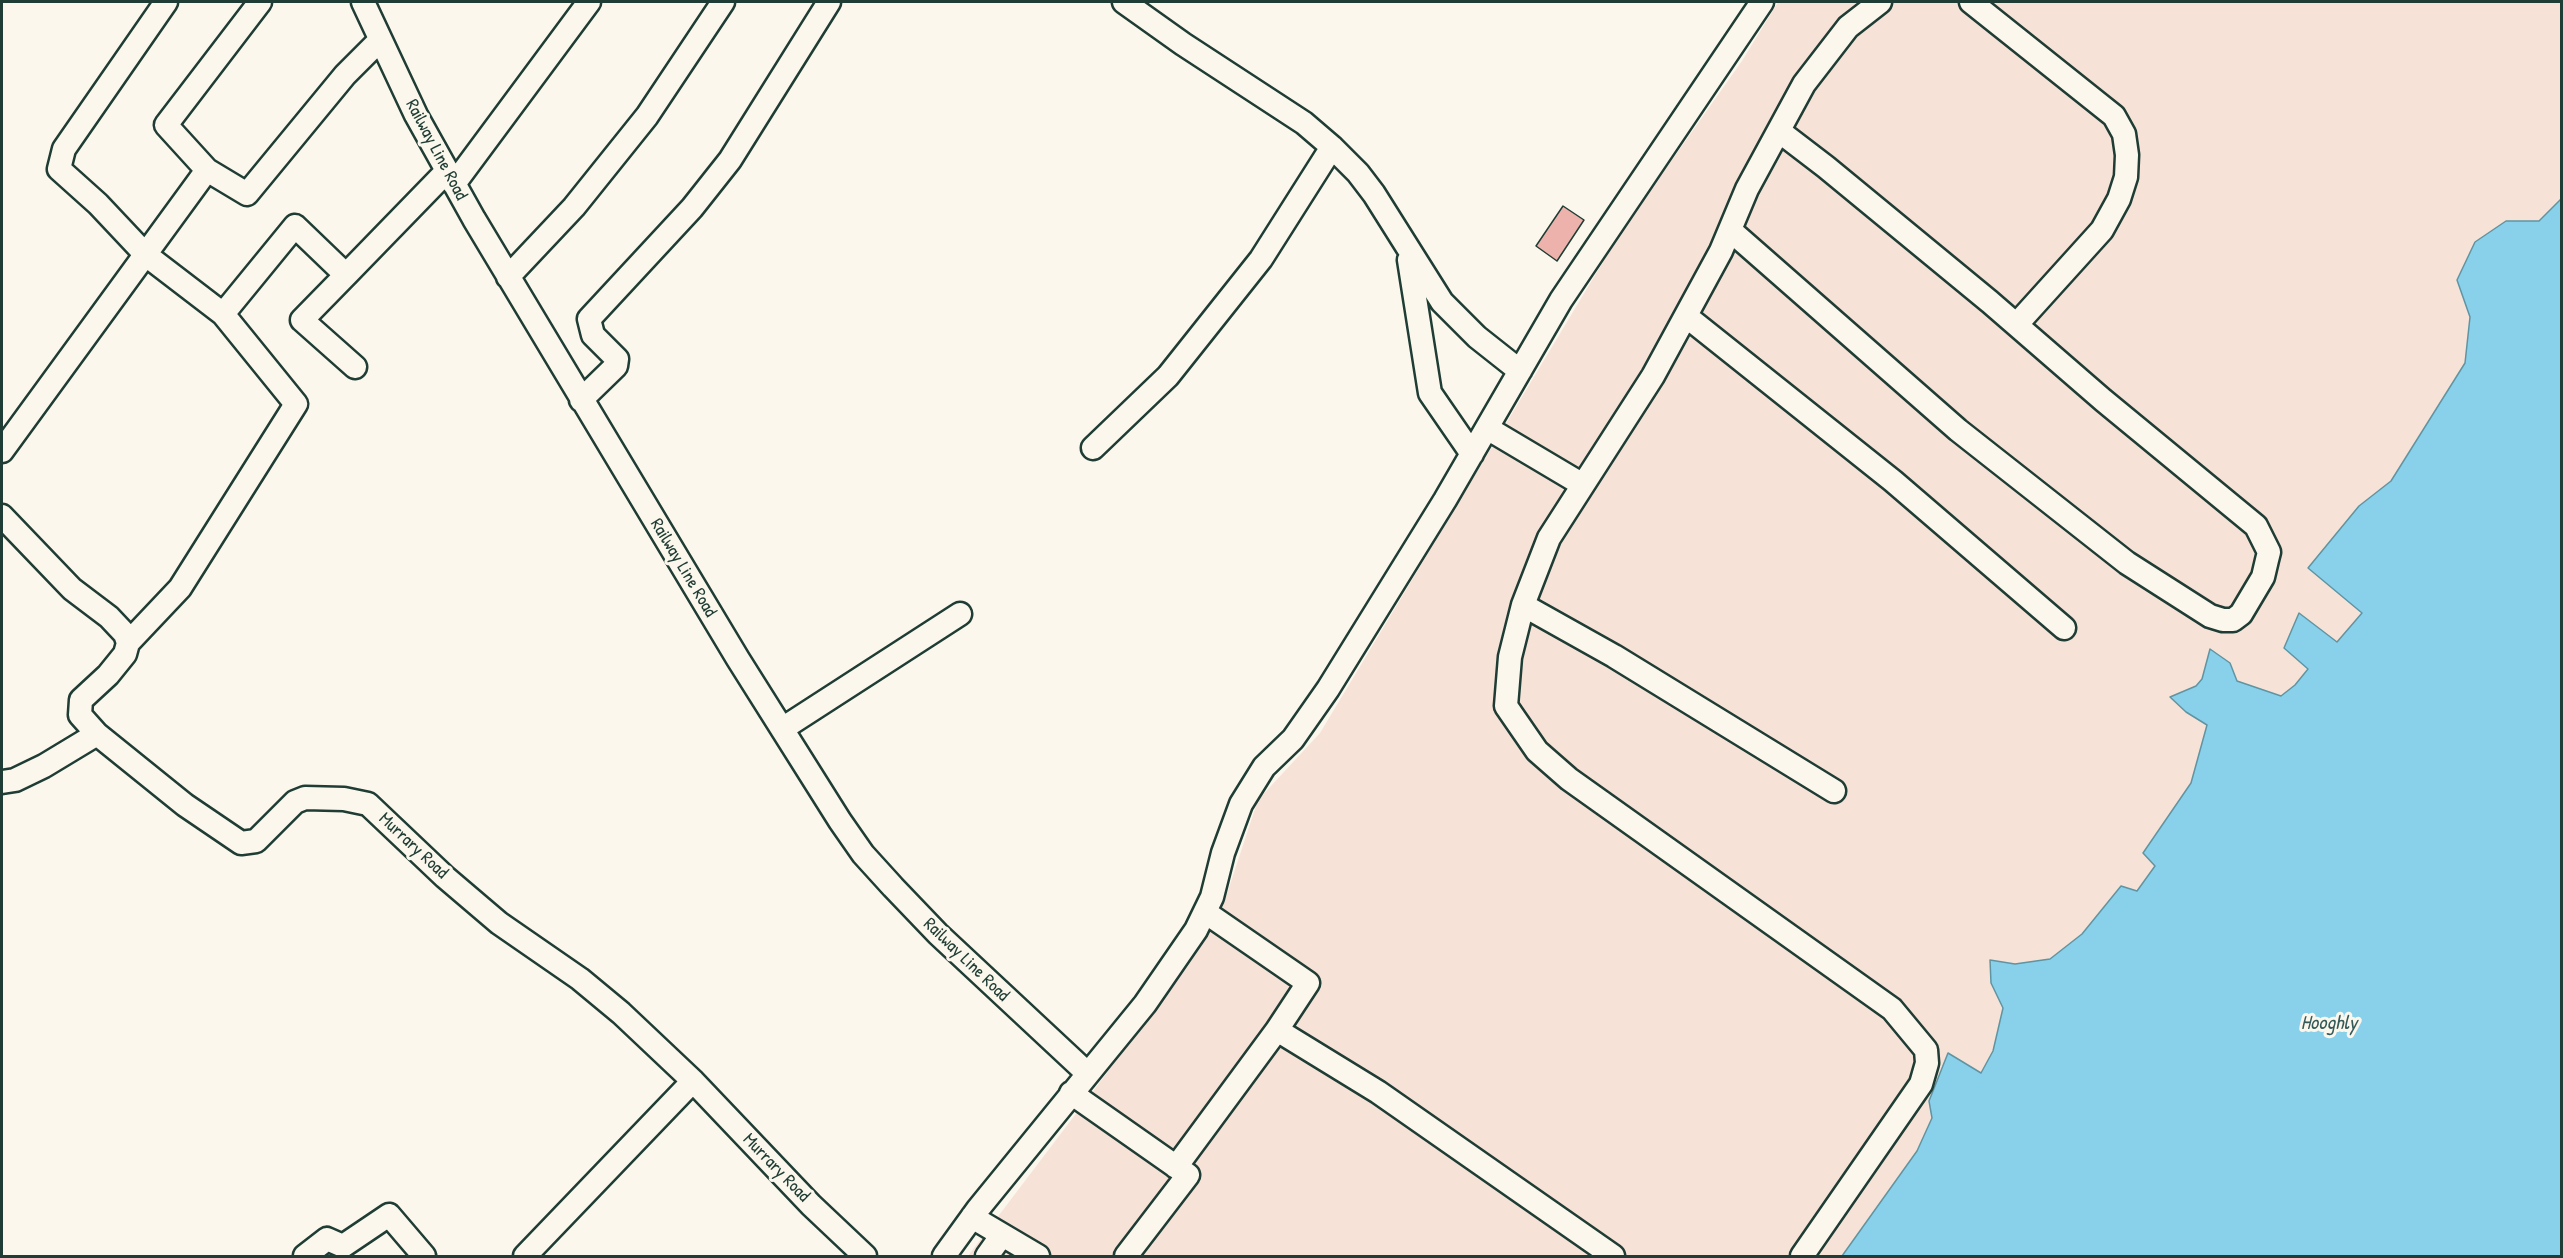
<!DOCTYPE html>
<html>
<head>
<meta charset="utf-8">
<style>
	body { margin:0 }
	#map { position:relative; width:2563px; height:1258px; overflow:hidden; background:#fbf7ec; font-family:"Patrick Hand",sans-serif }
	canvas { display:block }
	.frame { position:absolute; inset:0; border:3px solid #1f3d34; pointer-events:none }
</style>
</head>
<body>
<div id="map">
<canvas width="2563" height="1258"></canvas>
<div class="frame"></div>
</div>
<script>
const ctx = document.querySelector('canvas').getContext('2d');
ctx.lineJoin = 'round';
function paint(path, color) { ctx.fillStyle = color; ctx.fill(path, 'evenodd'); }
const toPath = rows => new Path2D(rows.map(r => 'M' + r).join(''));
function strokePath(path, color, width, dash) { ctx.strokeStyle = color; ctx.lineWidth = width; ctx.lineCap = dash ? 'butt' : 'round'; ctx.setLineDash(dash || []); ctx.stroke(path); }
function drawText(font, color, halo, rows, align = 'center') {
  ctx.font = font + ' "Patrick Hand",sans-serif'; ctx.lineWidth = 6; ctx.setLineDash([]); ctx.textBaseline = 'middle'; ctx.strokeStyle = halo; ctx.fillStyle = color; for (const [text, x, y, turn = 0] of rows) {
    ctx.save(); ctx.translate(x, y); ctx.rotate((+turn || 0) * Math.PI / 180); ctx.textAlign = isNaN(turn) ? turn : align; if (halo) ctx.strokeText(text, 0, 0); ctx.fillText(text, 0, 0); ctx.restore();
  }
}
const built = toPath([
	[1778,2,2561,2,2561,199,2539,221,2506,221,2457,280,2470,317,2465,363,2391,481,2359,506,2362,613,2337,643,2299,614,2308,668,2295,685,2281,696,2236,681,2230,663,2210,650,2202,679,2196,686,2171,697,2186,712,2207,725,2191,783,2143,852,2155,866,2137,891,2121,886,2082,934,2050,959,2015,964,1991,983,2003,1008,1993,1051,1981,1073,1948,1054,1929,1101,1932,1118,1917,1151,1842,1256,968,1256,1188,966,1219,918,1258,800,1320,733,1621,232,1742,61]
]);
const water = toPath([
	[2561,199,2561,1256,1842,1256,1917,1151,1932,1118,1929,1101,1948,1053,1981,1073,1993,1051,2003,1008,1991,983,1990,960,2015,964,2050,959,2082,934,2121,886,2137,891,2155,866,2143,853,2191,783,2207,725,2186,712,2170,697,2196,686,2202,679,2210,649,2230,663,2237,681,2281,696,2295,685,2308,669,2284,648,2299,613,2337,642,2362,613,2308,568,2359,506,2391,481,2465,363,2470,317,2457,280,2475,242,2506,221,2539,221,2561,199]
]);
const building = toPath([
	[1563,206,1584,220,1557,261,1536,246,1563,206]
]);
const minor = toPath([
	[260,2,166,125,207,170,247,194,345,75,380,40],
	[363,2,416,115,474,219,738,659,840,821,863,854,893,887,938,934,1087,1073],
	[1124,2,1183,44,1304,123,1332,147,1358,173,1374,194,1442,302,1477,337,1520,371],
	[1971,2,2114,116,2124,134,2127,155,2126,177,2119,199,2102,230,2017,324],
	[454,184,589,2],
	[1730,230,1958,430,2127,563,2210,616,2223,620,2233,620,2241,614,2263,577,2267,560,2269,552,2256,526,2103,400,1990,302,1826,167,1779,131],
	[1409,260,1430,393,1472,454],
	[346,275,302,320,355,367],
	[508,277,574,207,647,116,723,2],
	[223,314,295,226,346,275,447,171],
	[1686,316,1893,481,2064,628],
	[581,400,616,366,617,359,593,335,589,319,692,208,730,160,829,2],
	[1487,428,1583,485],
	[1093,448,1168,376,1261,259,1332,147],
	[2,451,207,170],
	[2,516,72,589,109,617,125,634,128,643,125,654,108,675,81,700,80,715,97,734,185,805,241,843,256,841,295,802,305,798,344,799,368,804,445,877,499,923,580,979,621,1013,693,1081,811,1205,865,1256],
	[1523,605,1614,656,1834,791],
	[128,643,180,588,296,404,223,314,146,255,98,204,59,169,64,149,166,2],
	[782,729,960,614],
	[2,782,15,780,44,766,97,734],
	[1205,912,1308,983,1277,1030,1378,1092,1613,1256],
	[1071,1093,1188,1175,1126,1256],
	[1176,1167,1277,1030],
	[972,1217,1038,1256],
	[305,1256,327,1239,343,1246,389,1215,424,1256],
	[525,1256,693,1081],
	[944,1256,978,1209,1145,1004,1196,930,1212,897,1223,853,1241,804,1264,767,1293,739,1328,689,1445,500,1561,300,1762,2],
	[987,1256,1002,1235],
	[1802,1256,1921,1084,1927,1063,1926,1050,1892,1009,1569,779,1537,751,1506,706,1510,657,1523,605,1549,538,1653,376,1721,251,1747,189,1804,84,1848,27,1880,2]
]);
const streetNames = [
	["Railway Line Road",436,150,62],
	["Railway Line Road",683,568,59],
	["Murrary Road",413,846,43],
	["Railway Line Road",966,960,44],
	["Murrary Road",776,1168,46]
];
const waterNames = [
	["Hooghly",2329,1024]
];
paint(built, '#f7e2d8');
paint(water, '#89d0eb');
strokePath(water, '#5f95a2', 1.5);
paint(building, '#edb2ab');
strokePath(building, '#1f3d34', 1.5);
strokePath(minor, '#1f3d34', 27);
strokePath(minor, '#fbf7ec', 22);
drawText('18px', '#1f3d34', '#fbf7ec', streetNames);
drawText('italic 20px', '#345a59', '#fbf7ec', waterNames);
</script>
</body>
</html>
